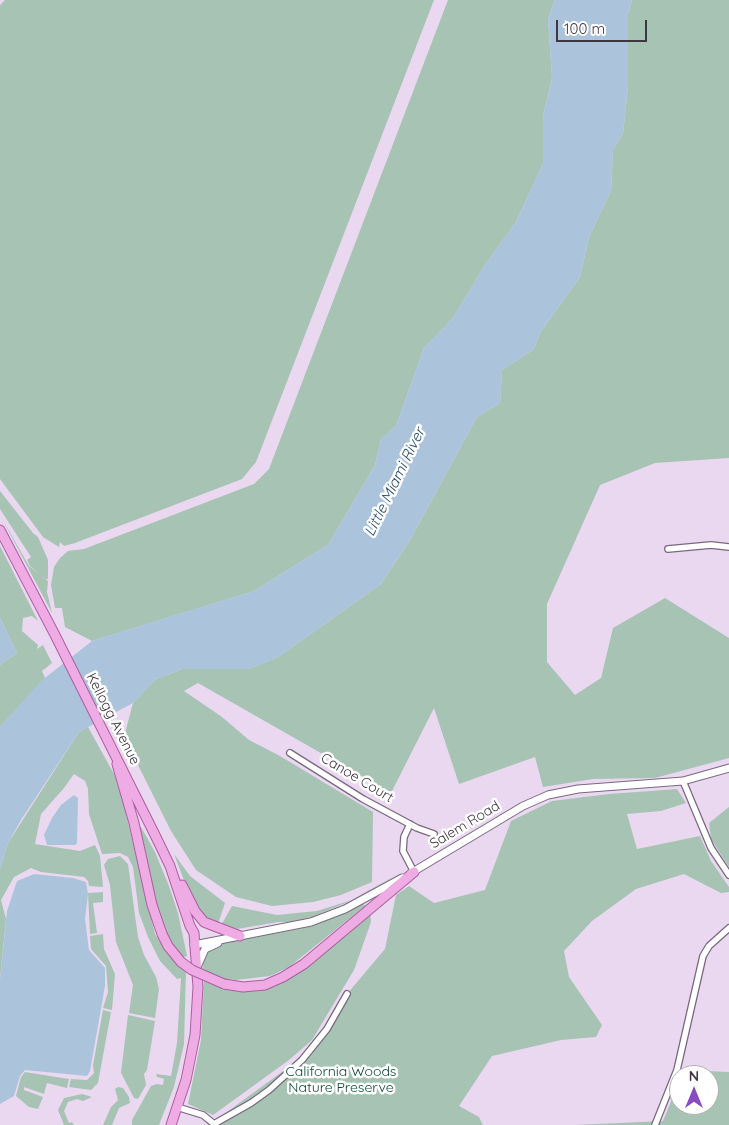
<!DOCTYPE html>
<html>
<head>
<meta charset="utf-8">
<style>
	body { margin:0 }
	#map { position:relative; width:729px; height:1125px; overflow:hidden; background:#ead8f0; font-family:Quicksand,sans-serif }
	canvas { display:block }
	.north { position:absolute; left:669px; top:1065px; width:50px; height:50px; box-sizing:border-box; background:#fff; border:1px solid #b2afb3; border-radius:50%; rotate:0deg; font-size:14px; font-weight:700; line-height:20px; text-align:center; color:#3e3640 }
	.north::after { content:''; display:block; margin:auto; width:18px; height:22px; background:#884bc1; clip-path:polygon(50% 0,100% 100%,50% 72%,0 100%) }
	.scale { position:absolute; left:556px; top:20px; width:91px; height:22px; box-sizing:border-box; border:2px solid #3e3640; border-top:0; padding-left:6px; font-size:15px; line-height:18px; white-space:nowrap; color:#3e3640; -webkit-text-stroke:4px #fff; paint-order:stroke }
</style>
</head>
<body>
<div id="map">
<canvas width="729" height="1125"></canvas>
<div class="north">N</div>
<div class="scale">100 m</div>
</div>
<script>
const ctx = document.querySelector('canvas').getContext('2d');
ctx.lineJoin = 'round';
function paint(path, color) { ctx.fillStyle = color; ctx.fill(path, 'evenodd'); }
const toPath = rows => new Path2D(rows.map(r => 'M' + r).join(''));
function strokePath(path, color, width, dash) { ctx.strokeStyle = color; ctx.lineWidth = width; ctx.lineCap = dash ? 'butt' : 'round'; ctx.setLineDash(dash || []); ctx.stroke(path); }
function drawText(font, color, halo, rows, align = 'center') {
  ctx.font = font + ' Quicksand,sans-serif'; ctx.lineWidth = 5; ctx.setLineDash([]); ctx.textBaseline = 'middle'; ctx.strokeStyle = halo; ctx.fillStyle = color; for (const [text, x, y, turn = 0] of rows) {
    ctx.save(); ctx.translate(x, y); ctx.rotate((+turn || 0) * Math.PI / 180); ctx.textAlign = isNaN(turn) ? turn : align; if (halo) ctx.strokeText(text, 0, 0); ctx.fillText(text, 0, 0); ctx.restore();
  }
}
const green = toPath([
	[5,0,434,0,256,462,242,479,75,543,64,546,60,542,59,547,43,537,0,479,0,5],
	[448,0,555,0,548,19,552,78,543,116,543,164,516,222,485,265,453,318,424,348,396,426,381,439,375,465,328,545,254,591,167,618,92,641,65,627,62,608,55,608,51,585,54,567,60,558,68,551,84,549,254,484,269,469],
	[632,0,729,0,729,458,655,463,600,485,547,604,547,662,575,695,601,678,613,628,665,598,729,638,729,758,655,778,593,779,543,787,535,757,459,784,434,708,391,793,198,683,184,691,222,717,249,740,280,756,373,812,372,882,341,895,313,902,272,906,236,897,196,870,171,831,124,737,133,703,156,679,183,669,249,669,278,657,381,584,409,542,477,417,500,403,502,370,534,349,540,333,580,277,589,237,611,191,613,150,623,133,628,87,628,14],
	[0,491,33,533,38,537,48,560,48,579,45,579,30,566,27,560,31,557,0,509],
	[0,515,29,566,48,581,47,592,52,613],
	[0,546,38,621,32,616,23,618,22,631,38,645,37,649,43,645,52,663,42,671,45,678,0,727,0,665,17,653,0,618],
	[88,727,114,774,122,798,155,934,167,952,186,970,184,1044,174,1087,159,1125,132,1125,132,1120,151,1086,157,1084,163,1085,164,1079,157,1077,156,1074,171,1076,177,1043,181,978,177,979,160,961,148,937,139,913,133,867,128,857,120,853,102,854,89,814,88,789,85,781,74,774,64,788,41,814,35,844,80,851,95,845,100,856,103,887,89,886,88,881,84,877,41,872,31,868,14,877,1,900,6,919,0,979,0,869,8,843,79,732],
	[677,789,686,803,661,811,627,814,637,849,700,836,711,861,729,887,729,892,721,893,684,874,636,889,592,921,564,951,569,977,602,1025,596,1037,561,1040,492,1056,459,1106,479,1117,483,1125,209,1125,297,1061,319,1037,347,994,385,949,396,895,409,886,434,903,485,890,511,821,552,801,609,794],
	[729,807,729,867,711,839,709,823],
	[138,827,141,827,155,852,169,886,178,913,187,956,183,957,175,948,159,921],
	[174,854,190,876,225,903,217,927,211,924,193,904],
	[120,856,128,864,138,937,144,955,156,977,159,989,155,1018,129,1013,133,985,116,942,110,885,104,865,108,859],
	[404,870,355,899,312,917,292,922,278,922,237,929,220,927,232,906,277,915,317,911,352,900],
	[103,892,103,902,93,903,97,933,90,934,88,893],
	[364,904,365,906,289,967,270,976,236,980,220,978,203,971,202,961,205,954,208,954,207,951,217,944,299,929],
	[370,911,371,922,354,970,312,1040,289,1060,213,1115,188,1104,201,1040,204,980,218,985,271,985],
	[103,934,104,949,115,974,112,1010,103,1008,108,992,106,966,91,949,90,936],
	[103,1010,111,1012,98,1083,91,1090,69,1087,71,1079,87,1080,94,1073,93,1065],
	[128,1015,155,1021,147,1070,144,1074,146,1085,138,1099,134,1098,121,1073],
	[683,1070,729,1072,729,1125,575,1125,663,1121,679,1082,679,1105,709,1105,709,1075,681,1075],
	[25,1072,69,1079,67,1088,47,1083,44,1094,24,1087,24,1090,43,1097,38,1109,29,1107,16,1096,21,1077],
	[118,1087,123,1088,129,1097,130,1103,119,1108,112,1125,103,1125,111,1107,118,1100,115,1089],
	[82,1094,92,1097,83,1101,77,1099,68,1102,64,1111,69,1123,72,1122,74,1125,64,1125,58,1110,64,1098]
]);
const water = toPath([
	[555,0,632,0,628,14,628,87,623,133,613,150,611,191,589,237,580,277,540,333,534,349,502,370,500,403,477,417,409,542,381,584,278,657,249,669,183,669,156,679,133,703,79,732,21,820,8,843,0,869,0,727,41,681,92,641,254,591,328,545,375,465,381,439,396,426,424,348,453,318,485,265,516,222,543,164,543,116,552,78,548,19],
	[0,618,17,653,0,665],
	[74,795,78,798,77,843,75,845,47,845,44,835,52,818,61,805],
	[34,874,73,878,86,882,88,894,85,919,89,950,105,968,105,986,90,1071,87,1076,25,1070,20,1076,14,1096,0,1104,0,979,7,911,17,881]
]);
const minor = toPath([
	[668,549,711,545,729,547],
	[290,753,363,799,417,828,434,834],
	[683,781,711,848,729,875],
	[410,824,404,837,403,851,414,872],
	[177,1107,203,1115,214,1124,251,1103,269,1090,302,1060,327,1029,347,994],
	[655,1125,677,1070,703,956,709,946,729,928]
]);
const tertiary = toPath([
	[411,873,523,806,548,795,578,789,683,781,729,768],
	[194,945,311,922,345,909,402,878],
	[197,967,205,949,218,943]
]);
const primary = toPath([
	[0,530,55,635,155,835,170,866,190,926,194,933,198,987,195,1035,186,1080,171,1125],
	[117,764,134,823,152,905,162,934],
	[182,885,195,911,204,922,240,936],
	[224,984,243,987,265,985,283,977,304,964,414,872]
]);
const primaryBridge = toPath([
	[162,934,168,946,181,962,192,970,224,984]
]);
const streetNames = [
	["Kellogg Avenue",113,719,63],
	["Canoe Court",357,778,31],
	["Salem Road",465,825,-31]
];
const parkNames = [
	["California Woods",341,1072],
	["Nature Preserve",341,1088]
];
const waterNames = [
	["Little Miami River",395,482,-64]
];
paint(green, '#a6c3b4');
paint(water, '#abc4db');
strokePath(minor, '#79697e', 8);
strokePath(tertiary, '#79697e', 9);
strokePath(primary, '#ab5e9f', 11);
strokePath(minor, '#fff', 5.5);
strokePath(tertiary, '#fff', 7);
strokePath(primary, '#eface4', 9);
strokePath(primaryBridge, '#ab5e9f', 11, []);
strokePath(primaryBridge, '#eface4', 9);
drawText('14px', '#3e3640', '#fff', streetNames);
drawText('14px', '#0b4a33', '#fff', parkNames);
drawText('italic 15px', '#274e70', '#fff', waterNames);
</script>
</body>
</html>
